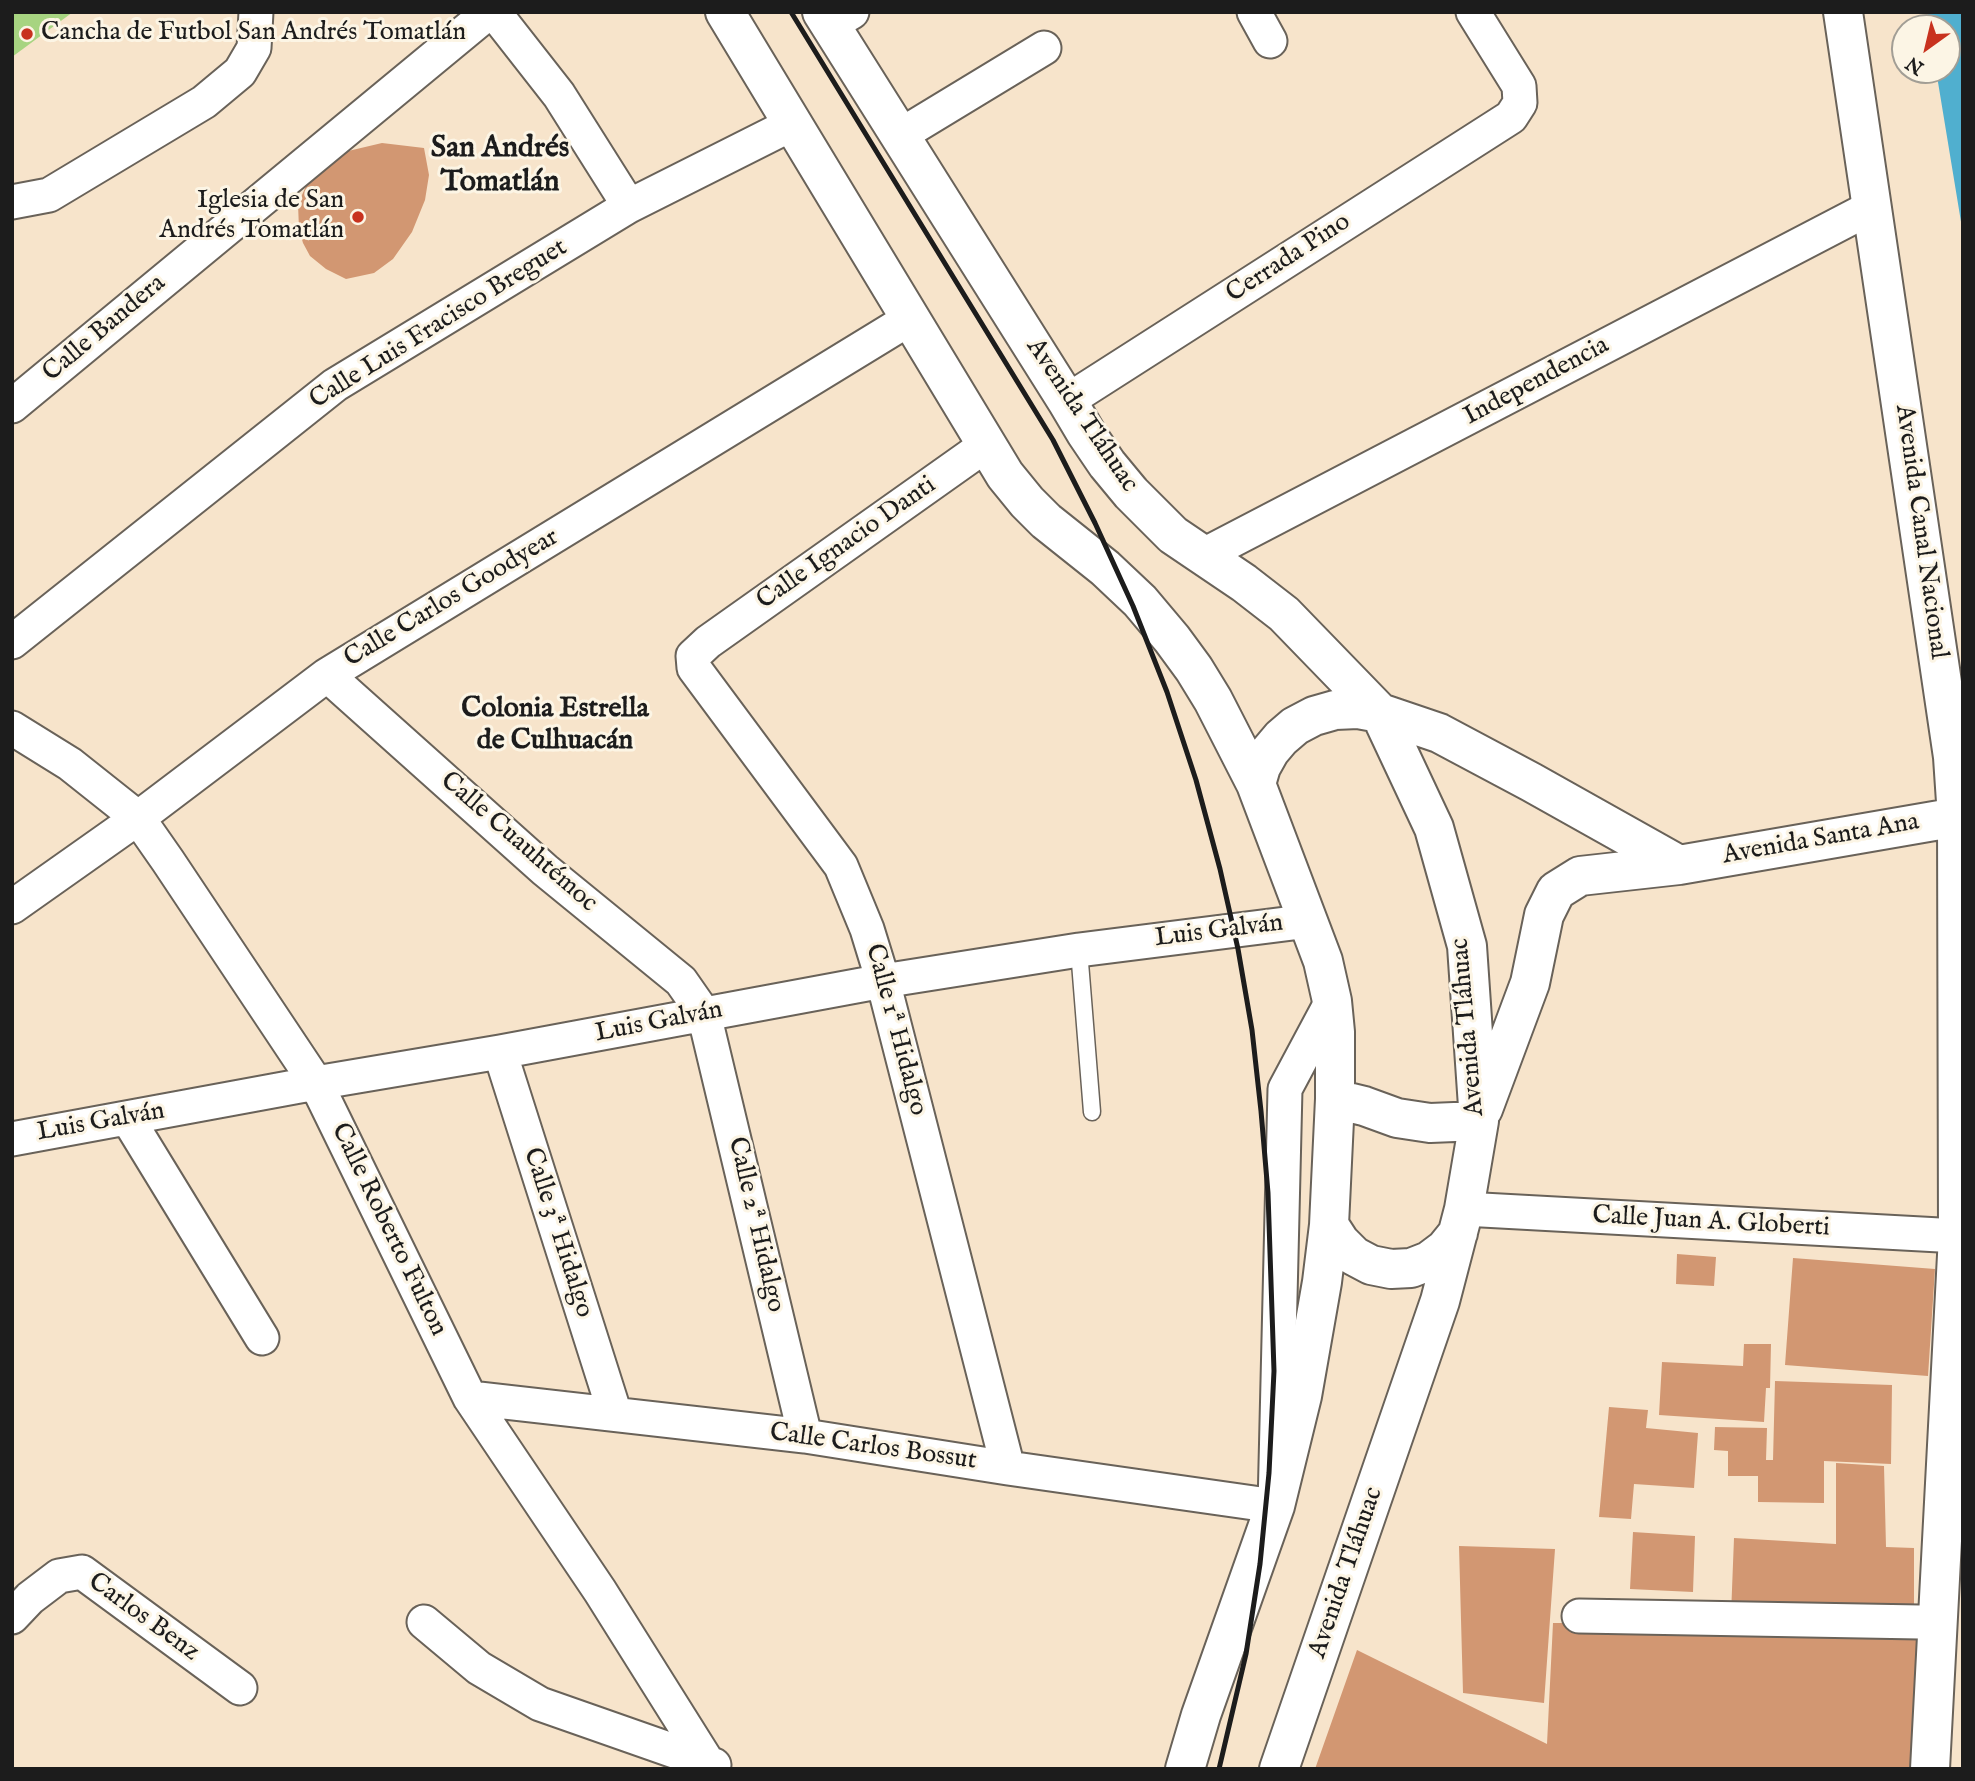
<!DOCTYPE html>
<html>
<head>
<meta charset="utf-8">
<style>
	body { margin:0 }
	#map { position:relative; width:1975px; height:1781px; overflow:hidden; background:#f7e4cb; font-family:"IM FELL English",serif }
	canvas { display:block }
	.frame { position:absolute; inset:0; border:14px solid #1c1c1c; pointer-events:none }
	.north { position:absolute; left:1891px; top:14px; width:70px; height:70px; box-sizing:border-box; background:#fcf5e5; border:2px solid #a29e95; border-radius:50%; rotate:214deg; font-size:19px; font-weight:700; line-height:28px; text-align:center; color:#1c1c1c }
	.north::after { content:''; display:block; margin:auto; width:24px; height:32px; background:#c8321e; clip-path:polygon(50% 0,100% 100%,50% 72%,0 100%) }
</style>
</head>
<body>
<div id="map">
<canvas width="1975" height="1781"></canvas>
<div class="frame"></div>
<div class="north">N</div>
</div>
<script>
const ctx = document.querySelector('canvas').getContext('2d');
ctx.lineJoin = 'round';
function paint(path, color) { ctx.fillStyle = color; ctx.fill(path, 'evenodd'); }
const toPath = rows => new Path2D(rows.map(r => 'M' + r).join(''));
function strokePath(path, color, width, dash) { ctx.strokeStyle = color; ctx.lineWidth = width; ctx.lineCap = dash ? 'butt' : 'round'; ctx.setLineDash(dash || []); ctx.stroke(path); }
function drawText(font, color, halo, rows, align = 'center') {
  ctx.font = font + ' "IM FELL English",serif'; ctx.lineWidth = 6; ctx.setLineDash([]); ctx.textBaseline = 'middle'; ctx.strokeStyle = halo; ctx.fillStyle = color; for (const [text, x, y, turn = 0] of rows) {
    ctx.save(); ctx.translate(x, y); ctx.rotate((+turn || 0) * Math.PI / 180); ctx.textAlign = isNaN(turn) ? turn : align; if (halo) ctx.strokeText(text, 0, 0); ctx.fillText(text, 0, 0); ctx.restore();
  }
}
const green = toPath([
	[12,12,73,12,12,57]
]);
const water = toPath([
	[1927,12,1963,12,1963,234,1936,70,1947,70,1947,28,1930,28]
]);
const building = toPath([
	[382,143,424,148,429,175,425,200,412,232,393,259,374,273,346,279,326,269,310,256,303,243,299,229,298,204,306,186,319,172,344,152],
	[1677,1254,1716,1257,1714,1286,1676,1284],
	[1793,1258,1935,1269,1928,1376,1785,1365],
	[1744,1344,1771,1344,1770,1388,1766,1388,1764,1422,1659,1415,1662,1362,1743,1366],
	[1775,1381,1892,1385,1891,1464,1824,1461,1824,1503,1758,1502,1758,1476,1728,1476,1728,1451,1714,1450,1715,1427,1767,1428,1766,1460,1773,1460],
	[1609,1407,1648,1410,1646,1428,1698,1433,1694,1488,1634,1484,1631,1519,1599,1517],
	[1836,1463,1884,1466,1886,1547,1914,1548,1914,1611,1731,1615,1734,1538,1836,1544],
	[1633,1532,1695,1536,1693,1592,1630,1589],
	[1459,1546,1555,1549,1544,1703,1463,1693],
	[1553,1623,1917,1623,1914,1769,1315,1769,1357,1650,1547,1744]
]);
const lane = toPath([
	[1079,950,1092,1112]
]);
const street = toPath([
	[494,12,559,95,629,206],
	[1254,12,1270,41],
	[830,25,852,12],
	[899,136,1044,48],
	[12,202,49,195,204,102,240,72,254,48,256,12],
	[1067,401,1511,117,1520,103,1519,86,1473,12],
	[12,406,489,12],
	[986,445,708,642,693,656,694,668,841,866,867,929,883,981,1008,1468],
	[1202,556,1872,207],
	[12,642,335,385,629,206,792,124],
	[327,675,545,870,681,981,704,1014,805,1436],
	[12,728,70,764,138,818,168,861,316,1083,470,1398,600,1591,708,1763],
	[12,907,138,818,327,675,911,318],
	[500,1052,615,1414],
	[128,1119,262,1338],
	[12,1139,316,1083,500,1052,883,981,1079,950,1309,921],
	[1464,1209,1958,1236],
	[470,1398,805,1436,1008,1468,1275,1506,1285,1089,1332,1001],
	[1579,1616,1920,1622,1939,1621],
	[12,1617,30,1598,59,1576,82,1572,240,1688],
	[424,1622,479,1668,540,1704,714,1765]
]);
const secondary = toPath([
	[725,12,1005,475,1027,502,1046,521,1105,568,1140,601,1172,639,1194,669,1213,700,1256,784,1323,961,1332,1001,1335,1032,1335,1099,1329,1225,1322,1282,1302,1396,1275,1506,1201,1715,1185,1769],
	[822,12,1067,401,1086,433,1107,464,1131,493,1173,535,1244,583,1284,614,1380,713,1434,828,1467,946,1479,1121,1464,1209,1440,1301,1279,1769],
	[1843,12,1953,757,1957,817,1958,1236,1930,1769],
	[1256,784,1261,767,1270,751,1281,738,1295,726,1314,716,1335,710,1358,709,1380,713,1439,733,1531,782,1679,865],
	[1335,1099,1364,1106,1397,1118,1430,1123,1479,1121],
	[1483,1109,1530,983,1544,915,1556,891,1580,876,1679,865,1963,816],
	[1329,1225,1340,1242,1354,1256,1371,1265,1391,1269,1411,1268,1429,1261,1445,1249,1458,1233]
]);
const rail = toPath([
	[791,12,1053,440,1095,523,1133,606,1167,692,1196,780,1220,869,1238,949,1252,1030,1261,1111,1268,1193,1274,1371,1269,1473,1260,1564,1246,1654,1219,1769]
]);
const markers = [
	[27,34,7,"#c8321e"],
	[358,217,7,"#c8321e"]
];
const poiNames = [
	["Cancha de Futbol San Andrés Tomatlán",41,34],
	["Iglesia de San",344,202,"right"],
	["Andrés Tomatlán",344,232,"right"]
];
const streetNames = [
	["Cerrada Pino",1289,259,-33],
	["Calle Luis Fracisco Breguet",439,325,-32],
	["Calle Bandera",105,329,-40],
	["Independencia",1537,382,-28],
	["Avenida Tláhuac",1081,416,56],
	["Avenida Canal Nacional",1920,532,82],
	["Calle Ignacio Danti",847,544,-35],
	["Calle Carlos Goodyear",452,599,-31],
	["Avenida Santa Ana",1821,840,-10],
	["Calle Cuauhtémoc",518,843,41],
	["Luis Galván",1219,932,-7],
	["Luis Galván",659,1023,-11],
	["Avenida Tláhuac",1469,1027,-95],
	["Calle 1ª Hidalgo",895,1030,75],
	["Luis Galván",101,1123,-10],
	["Calle Juan A. Globerti",1711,1223,3],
	["Calle 2ª Hidalgo",755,1225,77],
	["Calle Roberto Fulton",388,1230,64],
	["Calle 3ª Hidalgo",557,1233,72],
	["Calle Carlos Bossut",873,1448,8],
	["Avenida Tláhuac",1347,1573,-71],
	["Carlos Benz",143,1618,36]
];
const neighbourhoodNames = [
	["Colonia Estrella",555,710],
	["de Culhuacán",555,742]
];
const quarterNames = [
	["San Andrés",500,150],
	["Tomatlán",500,184]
];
paint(green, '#a7d481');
paint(water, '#50afcf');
paint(building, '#d29772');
strokePath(lane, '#696259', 19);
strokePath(street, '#696259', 37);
strokePath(secondary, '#696259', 42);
strokePath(lane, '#fff', 16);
strokePath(street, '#fff', 33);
strokePath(secondary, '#fff', 38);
strokePath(rail, '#1c1c1c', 5);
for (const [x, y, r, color] of markers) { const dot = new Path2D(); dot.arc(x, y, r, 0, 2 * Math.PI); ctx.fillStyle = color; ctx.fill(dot); strokePath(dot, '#fcf5e5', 2.5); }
drawText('26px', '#1c1c1c', '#fcf5e5', poiNames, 'left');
drawText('26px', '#1c1c1c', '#fcf5e5', streetNames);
drawText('bold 28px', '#1c1c1c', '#fcf5e5', neighbourhoodNames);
drawText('bold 30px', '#1c1c1c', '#fcf5e5', quarterNames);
</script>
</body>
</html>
